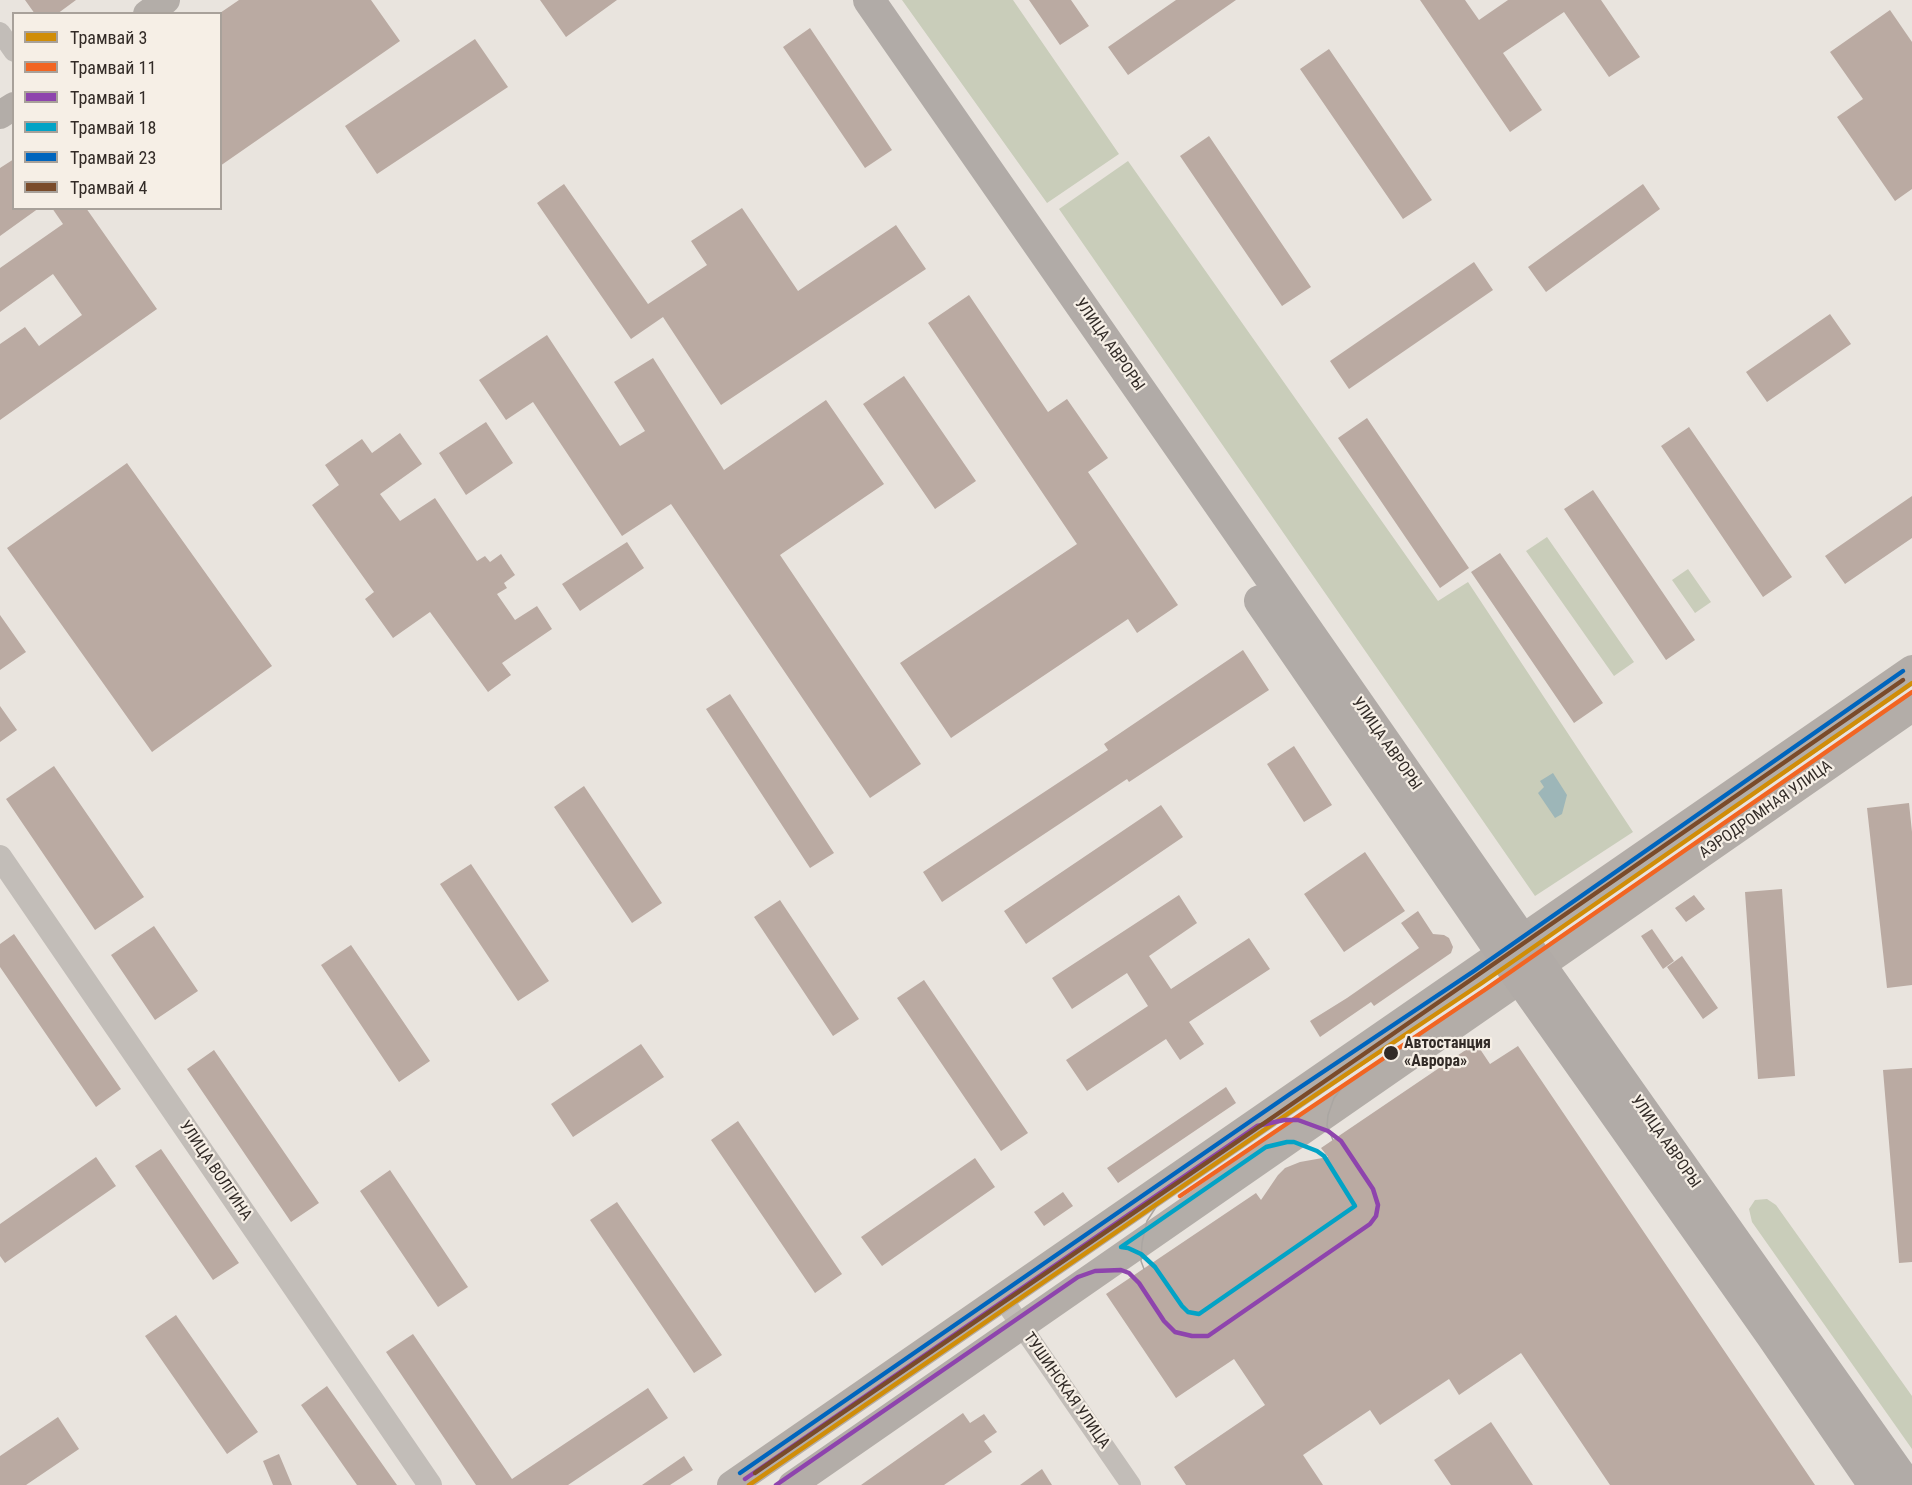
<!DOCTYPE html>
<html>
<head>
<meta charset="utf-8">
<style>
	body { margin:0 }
	#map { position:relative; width:1912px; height:1485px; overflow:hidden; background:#e9e4de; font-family:"Roboto Condensed",sans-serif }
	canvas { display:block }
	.legend { position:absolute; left:12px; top:12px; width:210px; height:198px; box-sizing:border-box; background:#f6efe6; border:2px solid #a8a19a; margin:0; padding:8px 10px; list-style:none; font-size:18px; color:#322b27 }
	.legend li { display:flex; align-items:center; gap:12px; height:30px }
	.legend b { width:30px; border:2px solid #a8a19a }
</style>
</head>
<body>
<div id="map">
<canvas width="1912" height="1485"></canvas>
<ul class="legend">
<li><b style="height:8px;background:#d08d08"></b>Трамвай 3</li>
<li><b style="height:8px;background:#f26522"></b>Трамвай 11</li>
<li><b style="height:8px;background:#8e44ad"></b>Трамвай 1</li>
<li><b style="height:8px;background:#02a3c6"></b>Трамвай 18</li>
<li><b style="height:8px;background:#0065bd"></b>Трамвай 23</li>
<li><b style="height:8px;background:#7a4b2a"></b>Трамвай 4</li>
</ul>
</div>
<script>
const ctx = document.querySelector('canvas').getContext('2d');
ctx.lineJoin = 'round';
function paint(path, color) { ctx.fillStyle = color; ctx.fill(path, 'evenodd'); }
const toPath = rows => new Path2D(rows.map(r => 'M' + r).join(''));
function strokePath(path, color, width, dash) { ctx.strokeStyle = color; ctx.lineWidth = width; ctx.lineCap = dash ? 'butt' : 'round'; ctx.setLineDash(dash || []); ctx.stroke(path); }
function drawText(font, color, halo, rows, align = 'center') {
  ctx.font = font + ' "Roboto Condensed",sans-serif'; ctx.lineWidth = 4.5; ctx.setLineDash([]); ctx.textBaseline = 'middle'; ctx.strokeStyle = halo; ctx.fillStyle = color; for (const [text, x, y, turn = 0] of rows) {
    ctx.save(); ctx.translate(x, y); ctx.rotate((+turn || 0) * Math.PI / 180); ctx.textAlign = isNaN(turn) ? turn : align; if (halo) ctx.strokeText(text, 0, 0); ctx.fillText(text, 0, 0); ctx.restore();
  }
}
const green = toPath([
	[902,0,1013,0,1119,154,1047,203],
	[1128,161,1438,601,1468,582,1633,832,1535,896,1059,209],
	[1547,537,1634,662,1614,676,1526,551],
	[1688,569,1711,602,1695,613,1672,580],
	[1767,1199,1776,1205,1912,1396,1912,1449,1752,1222,1749,1209,1755,1200]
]);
const water = toPath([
	[1553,773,1567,795,1562,814,1555,818,1538,793,1544,787,1540,781]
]);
const building = toPath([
	[25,0,76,0,57,14,35,14],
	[239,0,371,0,400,41,220,166,220,13],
	[540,0,617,0,566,37],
	[1029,0,1071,0,1089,26,1060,45],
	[1176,0,1236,0,1128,75,1108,47],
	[1420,0,1465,0,1479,20,1508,0,1601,0,1640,57,1609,77,1564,12,1503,53,1542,110,1510,132],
	[1890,10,1912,42,1912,189,1895,201,1837,117,1863,99,1830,52],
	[810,28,892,150,865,168,783,47],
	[475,39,508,87,377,174,345,126],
	[1329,49,1432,200,1403,219,1300,69],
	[1209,136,1311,287,1282,306,1180,156],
	[14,159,14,208,39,208,0,236,0,168],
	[564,184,648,304,707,265,691,241,742,208,798,291,896,225,926,269,721,405,663,317,631,339,537,203],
	[1643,184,1660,209,1546,292,1528,267],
	[52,208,86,208,157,309,0,420,0,344,25,327,39,346,82,315,53,274,0,312,0,268,63,224],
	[1474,262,1493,290,1349,389,1330,361],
	[969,295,1048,412,1067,399,1108,458,1088,472,1178,605,1137,633,1128,619,951,738,900,663,1077,544,928,323],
	[1830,314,1851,344,1767,402,1746,372],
	[547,335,620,446,645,431,614,382,653,358,724,470,826,400,884,484,780,555,921,764,870,798,671,504,622,536,533,402,506,420,479,380],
	[904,376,976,481,935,509,863,404],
	[1367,418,1469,568,1440,588,1338,438],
	[486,422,513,463,466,495,439,453],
	[1689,427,1792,577,1763,597,1661,446],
	[400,433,422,464,380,494,400,521,435,498,477,561,485,556,490,562,501,554,515,575,504,583,507,588,497,594,515,620,537,606,552,629,502,663,511,675,488,692,430,612,393,638,365,599,374,592,312,505,339,485,325,465,362,439,372,453],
	[127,463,272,666,152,752,7,548],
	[1593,490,1695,640,1666,660,1564,509],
	[1912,496,1912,538,1845,584,1825,556],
	[627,542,644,568,580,611,562,584],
	[1500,553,1603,703,1574,723,1471,572],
	[0,615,26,652,0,670],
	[1243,650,1269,690,1129,782,1127,779,942,902,923,872,1108,750,1104,744],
	[730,694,834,853,810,868,706,709],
	[0,706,17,730,0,742],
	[1294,746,1332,805,1304,822,1267,764],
	[54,766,144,897,95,930,6,799],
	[584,786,662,903,632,923,554,807],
	[1909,803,1912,832,1912,985,1887,988,1867,808],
	[1161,805,1183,837,1026,944,1004,911],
	[1365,852,1405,911,1344,952,1304,894],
	[471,864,549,981,518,1001,440,884],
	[1782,889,1795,1076,1758,1079,1745,892],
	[1179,895,1197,923,1149,956,1171,989,1249,938,1270,969,1189,1022,1204,1044,1180,1060,1166,1039,1087,1091,1066,1060,1148,1006,1127,973,1072,1009,1052,978],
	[1694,895,1705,909,1686,922,1675,908],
	[780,900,859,1019,833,1036,754,917],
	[1418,911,1433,934,1444,935,1449,938,1453,947,1451,953,1374,1006,1371,1002,1320,1037,1310,1021,1347,998,1419,948,1401,923],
	[154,926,198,991,155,1020,111,955],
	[1652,929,1674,961,1663,969,1641,936],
	[14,934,121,1089,96,1107,0,967,0,944],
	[351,945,430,1061,399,1082,321,965],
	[1682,956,1718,1008,1703,1019,1667,967],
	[924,980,1028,1133,1001,1151,897,998],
	[1476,1043,1490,1064,1518,1046,1815,1485,1610,1485,1521,1353,1459,1395,1449,1379,1380,1425,1370,1410,1303,1455,1323,1485,1186,1485,1174,1467,1265,1405,1234,1359,1176,1398,1106,1294,1256,1193,1261,1200,1278,1175,1285,1168,1300,1162,1328,1157,1321,1148],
	[641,1044,664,1077,573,1137,551,1104],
	[214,1050,319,1203,291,1222,187,1069],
	[1912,1068,1912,1262,1899,1263,1883,1070],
	[1226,1087,1236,1103,1118,1183,1107,1168],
	[738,1121,842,1274,815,1293,711,1140],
	[161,1149,239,1263,213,1280,135,1166],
	[96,1157,116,1186,5,1263,0,1256,0,1224],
	[975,1158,995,1187,882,1266,861,1237],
	[390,1170,468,1287,438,1307,360,1191],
	[1063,1192,1073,1206,1044,1226,1034,1212],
	[617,1202,722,1355,694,1373,590,1220],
	[176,1315,258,1432,227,1454,145,1336],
	[413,1334,512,1479,648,1388,668,1418,568,1485,476,1485,386,1352],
	[327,1386,397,1485,357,1485,301,1405],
	[963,1413,970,1423,984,1414,997,1432,984,1441,992,1452,944,1485,861,1485],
	[58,1417,79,1449,26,1485,0,1485,0,1456],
	[1491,1422,1533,1485,1451,1485,1434,1460],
	[279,1454,292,1485,273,1485,263,1461],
	[684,1456,693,1470,670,1485,642,1485],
	[1042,1469,1052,1485,1020,1485]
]);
const minor = toPath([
	[0,32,14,52],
	[1002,1298,1131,1485]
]);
const tertiary = toPath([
	[0,857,430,1485]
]);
const secondary = toPath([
	[147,14,166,0],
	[0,115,14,106],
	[731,1485,1912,669],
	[792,1485,1912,708]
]);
const primary = toPath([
	[869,0,1521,938,1907,1485],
	[1260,601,1501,952,1772,1336,1874,1485]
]);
const tram = toPath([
	[1333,1140,1327,1126,1328,1115,1334,1098,1344,1085],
	[1144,1269,1141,1261,1142,1243,1147,1221,1158,1204]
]);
const tram1 = toPath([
	[749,1485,1299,1106,1482,983,1912,683]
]);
const tram2 = toPath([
	[1180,1196,1486,989,1912,692]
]);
const tram3 = toPath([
	[745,1479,1257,1126,1284,1120,1298,1120,1328,1131,1341,1141,1373,1189,1378,1205,1376,1216,1370,1224,1208,1336,1192,1336,1175,1332,1164,1321,1139,1283,1129,1273,1121,1270,1095,1271,1078,1277,776,1485]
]);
const tram4 = toPath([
	[1287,1142,1294,1142,1317,1151,1324,1156,1355,1206,1199,1314,1188,1312,1182,1306,1155,1267,1141,1254,1128,1248,1121,1247,1266,1147,1287,1142]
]);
const tram5 = toPath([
	[740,1473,1290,1094,1474,971,1903,671]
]);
const tram6 = toPath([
	[755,1473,1276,1115,1903,680]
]);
const markers = [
	[1391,1053,8,"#322b27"]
];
const streetNames = [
	["УЛИЦА АВРОРЫ",1109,345,55],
	["УЛИЦА АВРОРЫ",1386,744,55],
	["АЭРОДРОМНАЯ УЛИЦА",1766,810,-35],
	["УЛИЦА АВРОРЫ",1665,1142,55],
	["УЛИЦА ВОЛГИНА",215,1171,56],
	["ТУШИНСКАЯ УЛИЦА",1066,1391,55]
];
const stopNames = [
	["Автостанция",1404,1044],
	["«Аврора»",1404,1062]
];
paint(green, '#c9cdba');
paint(water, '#9db6b8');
paint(building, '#baaaa2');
strokePath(minor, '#c2bdb8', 20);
strokePath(tertiary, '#c2bdb8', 24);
strokePath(secondary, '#b3ada8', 28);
strokePath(primary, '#b1aba7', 32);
strokePath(tram, '#aaa6a2', 1.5);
strokePath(tram1, '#d08d08', 4.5);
strokePath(tram2, '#f26522', 4.5);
strokePath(tram3, '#8e44ad', 4.5);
strokePath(tram4, '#02a3c6', 4.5);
strokePath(tram5, '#0065bd', 4.5);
strokePath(tram6, '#7a4b2a', 4.5);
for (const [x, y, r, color] of markers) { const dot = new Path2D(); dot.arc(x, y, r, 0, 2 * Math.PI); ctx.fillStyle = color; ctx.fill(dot); strokePath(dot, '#f6efe6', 2); }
drawText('16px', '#322b27', '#f6efe6', streetNames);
drawText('bold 16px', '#322b27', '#f6efe6', stopNames, 'left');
</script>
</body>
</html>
